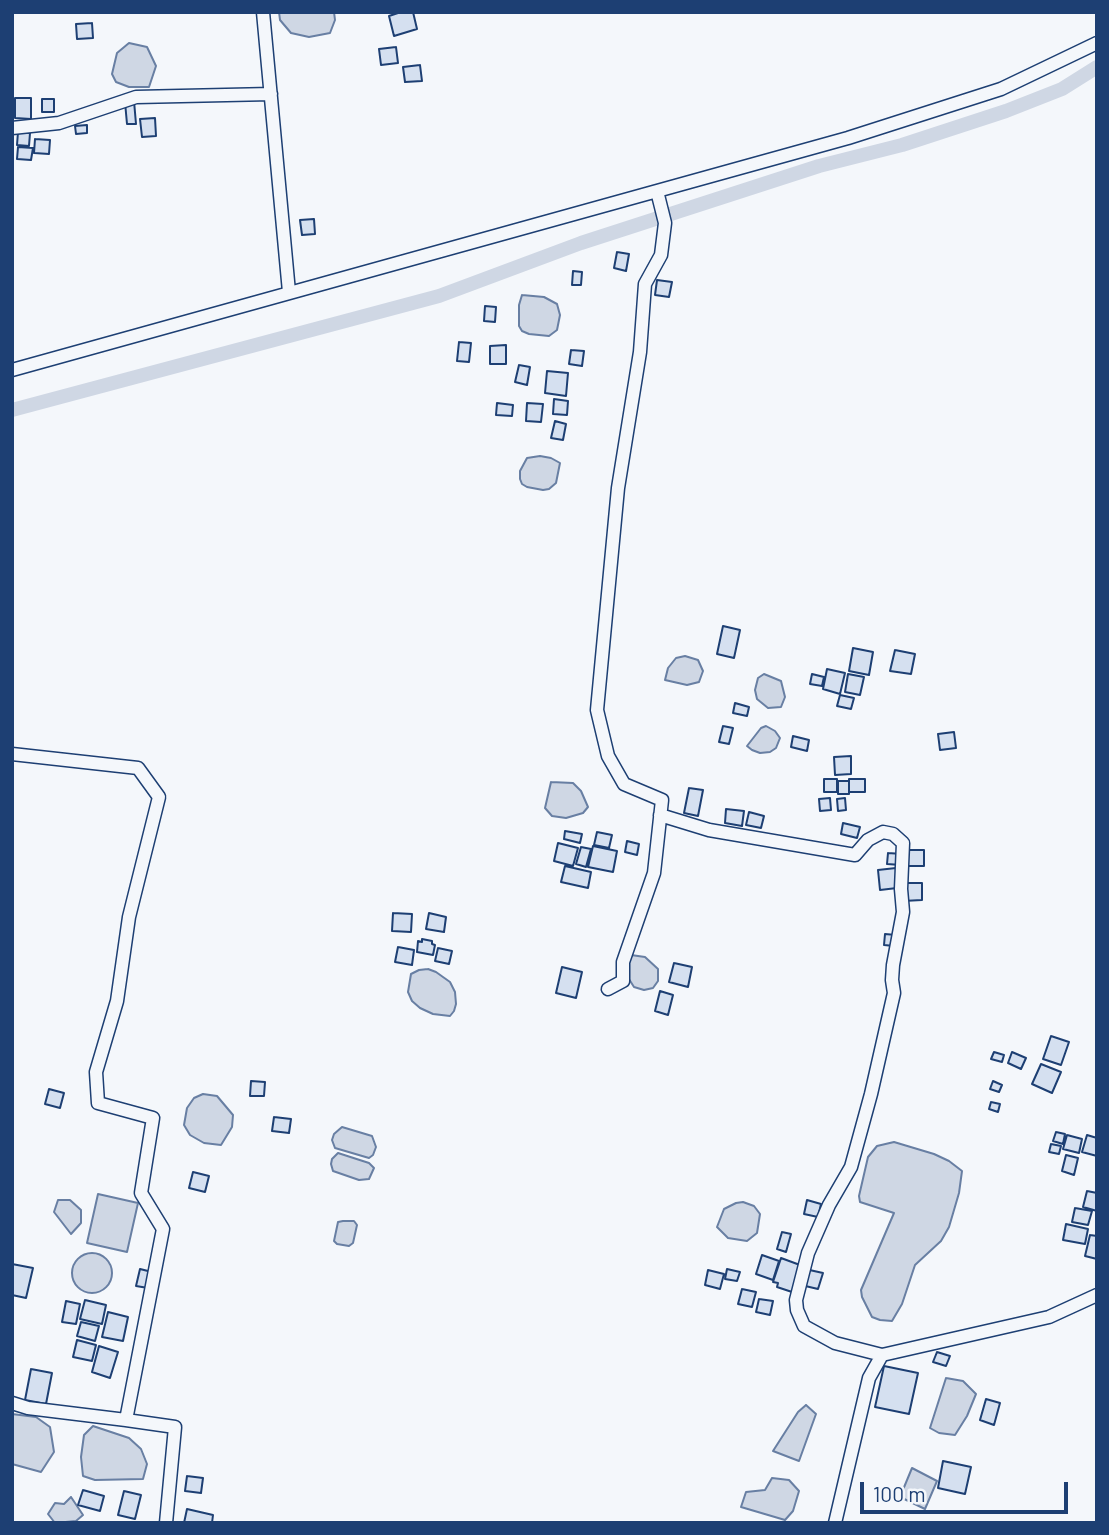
<!DOCTYPE html>
<html>
<head>
<meta charset="utf-8">
<style>
	body { margin:0 }
	#map { position:relative; width:1109px; height:1535px; overflow:hidden; background:#f4f7fb; font-family:Barlow,sans-serif }
	canvas { display:block }
	.frame { position:absolute; inset:0; border:14px solid #1d3f73; pointer-events:none }
	.scale { position:absolute; left:860px; top:1482px; width:208px; height:32px; box-sizing:border-box; border:4px solid #1d3f73; border-top:0; padding-left:9px; font-size:21px; line-height:24px; white-space:nowrap; color:#1d3f73; -webkit-text-stroke:5px #f4f7fb; paint-order:stroke }
</style>
</head>
<body>
<div id="map">
<canvas width="1109" height="1535"></canvas>
<div class="frame"></div>
<div class="scale">100 m</div>
</div>
<script>
const ctx = document.querySelector('canvas').getContext('2d');
ctx.lineJoin = 'round';
function paint(path, color) { ctx.fillStyle = color; ctx.fill(path, 'evenodd'); }
const toPath = rows => new Path2D(rows.map(r => 'M' + r).join(''));
function strokePath(path, color, width, dash) { ctx.strokeStyle = color; ctx.lineWidth = width; ctx.lineCap = dash ? 'butt' : 'round'; ctx.setLineDash(dash || []); ctx.stroke(path); }
const water = toPath([
	[279,12,334,12,335,20,330,33,309,37,291,33,280,20,279,12],
	[129,43,147,47,156,66,149,87,129,87,116,82,112,74,117,53,129,43],
	[522,295,544,297,557,304,560,315,557,330,549,336,529,334,522,331,519,326,519,305,522,295],
	[540,456,551,458,560,463,556,483,549,489,543,490,527,487,522,484,520,479,520,471,527,458,540,456],
	[685,656,698,660,703,671,699,682,687,685,665,680,668,668,676,658,685,656],
	[764,674,781,681,785,697,781,707,768,708,757,699,755,690,758,678,764,674],
	[766,726,775,731,780,738,776,748,770,752,760,753,752,750,747,746,761,728,766,726],
	[551,782,573,783,581,791,588,807,583,813,566,818,552,816,545,808,551,782],
	[631,955,645,957,658,969,658,981,653,988,644,990,634,987,627,976,628,963,631,955],
	[428,969,436,972,450,982,455,992,456,1004,454,1011,450,1016,433,1014,420,1008,412,1001,408,992,411,974,419,970,428,969],
	[203,1094,217,1096,233,1115,232,1127,221,1145,204,1143,190,1135,184,1125,187,1108,194,1098,203,1094],
	[342,1127,372,1136,376,1147,373,1155,369,1158,335,1148,332,1140,334,1134,342,1127],
	[894,1142,934,1154,949,1161,962,1171,959,1193,949,1227,941,1241,915,1265,902,1304,892,1321,880,1320,872,1317,862,1297,861,1290,894,1213,860,1202,859,1196,868,1157,877,1146,894,1142],
	[338,1153,369,1163,374,1168,369,1179,359,1180,333,1171,331,1164,332,1159,338,1153],
	[98,1194,138,1203,127,1252,87,1243,98,1194],
	[58,1200,70,1200,81,1210,81,1223,71,1234,54,1212,58,1200],
	[743,1202,754,1206,760,1214,757,1233,747,1241,728,1238,717,1227,724,1209,736,1203,743,1202],
	[343,1221,354,1221,357,1225,353,1243,349,1246,337,1244,334,1241,338,1222,343,1221],
	'72 1273a20 20 0 1 1 40 0a20 20 0 1 1-40 0Z',
	[946,1378,963,1381,976,1394,967,1416,955,1435,939,1433,930,1428,946,1378],
	[806,1405,816,1414,799,1461,773,1451,798,1412,806,1405],
	[12,1414,36,1417,50,1427,54,1452,41,1472,12,1464,12,1414],
	[93,1426,129,1438,141,1449,147,1464,143,1479,95,1480,83,1476,81,1457,84,1435,93,1426],
	[912,1468,937,1481,925,1509,900,1497,912,1468],
	[772,1478,789,1480,799,1491,793,1511,785,1520,741,1507,746,1492,765,1490,772,1478],
	[71,1497,83,1515,76,1521,55,1523,48,1514,55,1503,64,1504,71,1497]
]);
const canal = toPath([
	[12,410,439,296,581,243,819,166,902,145,1006,111,1062,89,1097,67]
]);
const building = toPath([
	[401,12,413,12,417,29,394,36,389,16,401,12],
	[92,23,93,38,77,39,76,24,92,23],
	[396,47,398,63,381,65,379,49,396,47],
	[420,65,422,81,405,82,403,67,420,65],
	[15,98,31,98,31,119,15,118,15,98],
	[42,99,54,99,54,112,42,112,42,99],
	[134,101,136,124,127,124,125,102,134,101],
	[155,118,156,136,142,137,140,119,155,118],
	[87,125,87,133,76,134,75,126,87,125],
	[18,132,30,133,29,146,17,145,18,132],
	[35,139,50,140,49,154,34,153,35,139],
	[18,147,33,148,31,160,17,159,18,147],
	[314,219,315,234,302,235,300,220,314,219],
	[617,252,629,254,626,271,614,268,617,252],
	[573,271,582,272,581,285,572,285,573,271],
	[657,280,672,282,669,297,655,295,657,280],
	[485,306,496,307,495,322,484,321,485,306],
	[459,342,471,343,469,362,457,361,459,342],
	[506,345,506,364,490,364,490,346,506,345],
	[571,350,584,351,582,366,569,364,571,350],
	[519,365,530,367,527,385,515,382,519,365],
	[547,371,568,373,566,396,545,393,547,371],
	[554,399,568,401,567,415,553,414,554,399],
	[497,403,513,405,512,416,496,415,497,403],
	[527,403,543,404,541,422,526,421,527,403],
	[555,421,566,424,563,440,551,438,555,421],
	[723,626,740,630,734,658,717,654,723,626],
	[853,648,873,652,869,675,849,671,853,648],
	[895,650,915,654,911,674,890,671,895,650],
	[827,669,845,673,840,694,823,689,827,669],
	[812,674,824,677,822,686,810,684,812,674],
	[848,674,864,677,860,695,845,692,848,674],
	[840,695,854,698,851,709,837,706,840,695],
	[735,703,749,707,747,716,733,713,735,703],
	[723,726,733,728,729,744,719,742,723,726],
	[954,732,956,748,940,750,938,734,954,732],
	[793,736,809,740,807,751,791,747,793,736],
	[851,756,851,774,835,775,834,757,851,756],
	[824,779,837,779,837,792,824,792,824,779],
	[849,779,865,779,865,792,849,792,849,779],
	[838,781,849,781,849,794,838,794,838,781],
	[689,788,703,790,698,816,684,813,689,788],
	[830,798,831,810,820,811,819,799,830,798],
	[845,798,846,810,838,811,837,799,845,798],
	[726,809,744,811,742,826,725,823,726,809],
	[749,812,764,816,761,828,746,825,749,812],
	[843,823,860,827,857,838,841,834,843,823],
	[565,831,582,834,580,843,564,839,565,831],
	[597,832,612,835,609,848,594,845,597,832],
	[627,841,639,844,637,855,625,852,627,841],
	[558,843,578,848,573,866,554,861,558,843],
	[593,846,617,851,613,872,588,867,593,846],
	[581,847,591,849,586,867,576,864,581,847],
	[907,850,924,850,924,866,907,866,907,850],
	[888,853,902,854,901,865,887,864,888,853],
	[565,866,591,872,588,888,561,882,565,866],
	[896,868,897,888,880,890,878,870,896,868],
	[903,883,922,883,922,900,903,901,903,883],
	[393,913,412,914,411,932,392,931,393,913],
	[429,913,446,917,444,932,426,929,429,913],
	[885,934,896,935,894,946,884,945,885,934],
	[422,939,432,941,432,944,435,945,433,955,417,952,418,941,422,942,422,939],
	[398,947,414,950,412,965,395,962,398,947],
	[438,948,452,951,449,964,435,961,438,948],
	[674,963,692,967,688,987,669,982,674,963],
	[562,967,582,972,576,998,556,993,562,967],
	[660,991,673,995,668,1015,655,1011,660,991],
	[1051,1036,1069,1042,1061,1065,1043,1059,1051,1036],
	[994,1052,1004,1055,1002,1062,991,1059,994,1052],
	[1012,1052,1026,1058,1021,1069,1008,1063,1012,1052],
	[1041,1064,1061,1072,1052,1093,1032,1084,1041,1064],
	[251,1081,265,1082,264,1096,250,1096,251,1081],
	[993,1081,1002,1085,999,1092,990,1089,993,1081],
	[49,1089,64,1093,60,1108,45,1104,49,1089],
	[991,1102,1000,1104,998,1112,989,1109,991,1102],
	[274,1117,291,1119,289,1133,272,1131,274,1117],
	[1056,1132,1065,1134,1063,1144,1053,1141,1056,1132],
	[1067,1135,1082,1139,1079,1153,1063,1149,1067,1135],
	[1087,1135,1097,1138,1097,1156,1082,1152,1087,1135],
	[1051,1144,1061,1146,1059,1154,1049,1152,1051,1144],
	[1066,1155,1078,1158,1074,1175,1062,1171,1066,1155],
	[193,1172,209,1176,205,1192,189,1188,193,1172],
	[1087,1191,1097,1193,1097,1211,1083,1207,1087,1191],
	[807,1200,821,1204,818,1217,804,1214,807,1200],
	[1075,1208,1092,1211,1088,1225,1072,1222,1075,1208],
	[1066,1224,1088,1229,1085,1244,1063,1240,1066,1224],
	[782,1232,791,1234,786,1252,777,1249,782,1232],
	[1090,1235,1097,1236,1097,1259,1085,1256,1090,1235],
	[762,1255,779,1261,773,1280,756,1274,762,1255],
	[781,1258,800,1265,792,1292,777,1287,778,1283,773,1282,781,1258],
	[12,1264,33,1268,26,1298,12,1295,12,1264],
	[140,1269,152,1272,148,1288,136,1286,140,1269],
	[727,1269,740,1272,737,1281,725,1279,727,1269],
	[805,1269,823,1273,818,1289,801,1285,805,1269],
	[708,1270,724,1274,720,1289,705,1285,708,1270],
	[742,1289,756,1292,752,1307,738,1304,742,1289],
	[759,1299,773,1301,770,1315,756,1312,759,1299],
	[85,1300,106,1305,102,1324,80,1319,85,1300],
	[66,1301,80,1304,76,1324,62,1322,66,1301],
	[108,1312,128,1317,123,1341,102,1337,108,1312],
	[81,1322,99,1326,95,1341,77,1336,81,1322],
	[77,1340,96,1345,92,1361,73,1357,77,1340],
	[99,1346,118,1352,110,1378,92,1372,99,1346],
	[937,1352,950,1356,946,1366,933,1362,937,1352],
	[884,1366,918,1373,909,1414,875,1407,884,1366],
	[31,1369,52,1373,46,1404,25,1400,31,1369],
	[986,1399,1000,1403,994,1425,980,1420,986,1399],
	[943,1461,971,1467,965,1494,938,1488,943,1461],
	[187,1476,203,1478,201,1493,185,1491,187,1476],
	[83,1490,104,1496,100,1511,78,1505,83,1490],
	[124,1491,141,1495,135,1519,118,1515,124,1491],
	[187,1509,213,1515,212,1523,184,1523,187,1509]
]);
const minor = toPath([
	[263,12,289,292],
	[12,128,59,123,136,97,271,94],
	[12,370,848,138,1001,89,1097,43],
	[12,754,138,768,159,797,129,917,117,1001,96,1072,98,1103,153,1118,141,1193,163,1229,126,1420,28,1408,12,1403],
	[660,815,709,830,855,855,868,840,883,832,893,834,903,843,901,889,903,912,893,965,892,980,894,993,871,1094,851,1167,829,1205,808,1253,796,1300,797,1310,804,1326,835,1343,882,1355],
	[608,989,623,981,623,962,654,873,662,800,624,784,608,756,597,710,618,488,640,352,645,284,661,255,665,223,657,191],
	[126,1420,175,1427,166,1523],
	[835,1523,869,1378,882,1355,1049,1317,1097,1295]
]);
paint(water, '#cfd7e4');
strokePath(water, '#687fa3', 2);
strokePath(canal, '#cfd7e4', 14);
paint(building, '#d5e0f0');
strokePath(building, '#1d3f73', 2);
strokePath(minor, '#1d3f73', 15);
strokePath(minor, '#f4f7fb', 12);
</script>
</body>
</html>
